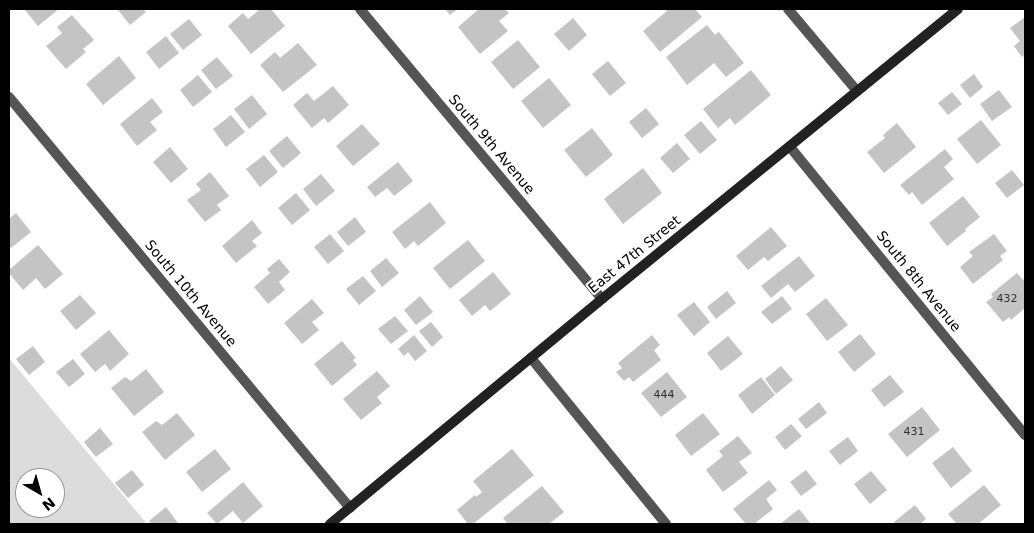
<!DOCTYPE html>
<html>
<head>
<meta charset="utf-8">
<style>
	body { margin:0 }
	#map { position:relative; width:1034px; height:533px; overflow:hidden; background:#fff; font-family:"DejaVu Sans",sans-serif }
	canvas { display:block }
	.frame { position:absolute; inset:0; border:10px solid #000; pointer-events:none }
	.north { position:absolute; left:15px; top:468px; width:50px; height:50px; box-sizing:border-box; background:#fff; border:1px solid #999; border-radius:50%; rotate:142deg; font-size:14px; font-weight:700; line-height:20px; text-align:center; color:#000 }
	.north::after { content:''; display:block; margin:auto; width:18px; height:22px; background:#000; clip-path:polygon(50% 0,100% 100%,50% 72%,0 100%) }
</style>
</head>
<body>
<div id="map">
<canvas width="1034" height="533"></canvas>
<div class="frame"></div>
<div class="north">N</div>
</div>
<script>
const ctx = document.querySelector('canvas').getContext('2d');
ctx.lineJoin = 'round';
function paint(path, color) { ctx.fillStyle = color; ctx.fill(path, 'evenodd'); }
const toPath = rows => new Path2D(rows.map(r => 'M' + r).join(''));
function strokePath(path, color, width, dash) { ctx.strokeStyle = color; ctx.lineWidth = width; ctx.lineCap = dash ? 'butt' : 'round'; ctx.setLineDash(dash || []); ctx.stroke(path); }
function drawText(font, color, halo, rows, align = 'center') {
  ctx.font = font + ' "DejaVu Sans",sans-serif'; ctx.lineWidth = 4; ctx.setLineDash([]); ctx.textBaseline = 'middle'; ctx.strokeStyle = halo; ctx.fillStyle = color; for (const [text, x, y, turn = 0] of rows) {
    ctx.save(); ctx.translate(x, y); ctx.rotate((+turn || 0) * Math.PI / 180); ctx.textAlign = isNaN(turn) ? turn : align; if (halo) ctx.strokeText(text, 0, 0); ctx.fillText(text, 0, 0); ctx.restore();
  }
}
const green = toPath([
	[9,358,147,524,9,524],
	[25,478,55,478,55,508,25,508]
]);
const building = toPath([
	[24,9,59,9,38,26],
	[119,9,143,9,146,12,130,25,118,10],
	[260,9,271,9,285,26,251,54,228,26,243,13,248,19],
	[445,9,458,9,450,15],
	[479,9,505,9,509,13,499,21,508,31,480,54,458,27],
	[665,9,695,9,702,17,660,52,643,31,667,11],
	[72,15,94,40,83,49,86,52,66,69,46,46,62,33,57,27],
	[1025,17,1025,54,1022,57,1014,46,1020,41,1010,28],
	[573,18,587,35,569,51,554,34],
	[189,19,202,35,183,50,170,34],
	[707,25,715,35,719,32,744,63,726,77,714,63,687,85,666,57],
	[166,36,179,53,159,69,146,52],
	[518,40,540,67,513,89,491,62],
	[298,43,317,65,283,92,260,65,275,52,280,58],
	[119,56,136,78,103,105,86,84],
	[217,57,233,76,216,89,201,70],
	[608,61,626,83,610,96,592,74],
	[751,70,771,95,735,125,730,118,718,128,703,109],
	[974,74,983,87,970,98,960,85],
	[198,75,212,92,193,107,180,90],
	[549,78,571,105,543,128,521,101],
	[333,86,349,105,328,123,324,118,312,128,293,105,307,93,314,101],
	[999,90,1012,107,992,121,980,104],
	[952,92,962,104,948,115,938,103],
	[252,95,267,114,249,129,234,109],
	[152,98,163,112,150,122,157,130,137,146,120,124],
	[646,108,659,124,642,138,629,122],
	[231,115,245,132,226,147,213,129],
	[981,120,1001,145,977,164,957,139],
	[701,121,717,140,700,154,684,135],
	[897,123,916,147,884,173,867,152,885,138,883,135],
	[362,124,380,144,353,166,336,146],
	[592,128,613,155,586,177,564,150],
	[287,136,301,153,283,168,269,151],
	[677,143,690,159,673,173,660,158],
	[170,147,188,169,171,183,153,162],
	[945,149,953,159,944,167,954,179,922,205,912,192,909,195,900,185],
	[264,155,278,172,260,187,246,169],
	[398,162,413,181,394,196,387,188,375,197,367,187],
	[643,168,662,193,623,224,604,199],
	[1012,170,1024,185,1007,198,995,183],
	[210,172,229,196,217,205,221,210,205,222,187,200,201,190,196,184],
	[321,174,335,191,316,206,303,189],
	[296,193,310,210,292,225,278,208],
	[963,196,980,217,965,229,966,231,947,246,929,223],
	[430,202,446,223,418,246,414,241,405,249,392,232],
	[16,213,31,232,11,248,9,245,9,219],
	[355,217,366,232,348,246,337,232],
	[252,220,262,233,252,241,257,246,236,263,222,246],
	[771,227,787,246,768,261,764,257,748,270,736,256],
	[330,234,344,251,328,264,314,247],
	[994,234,1007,251,1000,256,1003,260,973,284,960,267,973,256,969,252],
	[468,240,485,261,450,289,433,268],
	[38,245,63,274,45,289,36,278,23,290,9,273,9,270],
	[799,256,815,276,795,292,788,284,771,298,761,286],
	[386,258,399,273,382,287,370,271],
	[279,259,290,272,279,282,285,290,268,304,254,287,270,273,267,269],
	[493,272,511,294,490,311,485,305,472,316,459,300],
	[1017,273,1023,280,1025,278,1025,308,1011,320,1009,317,1003,322,986,302,993,297,991,294],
	[363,276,376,291,359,305,346,289],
	[727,291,736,303,716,319,707,307],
	[80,295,96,313,76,330,60,311],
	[420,296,433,312,416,325,404,310],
	[782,296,792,309,772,324,761,312],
	[826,298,848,325,827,341,806,314],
	[312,299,324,313,312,322,319,330,302,344,284,323],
	[694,302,710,322,694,336,677,315],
	[395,316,408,331,391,344,378,329],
	[431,322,443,337,432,347,419,331],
	[109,330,129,354,110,371,105,364,95,372,80,354],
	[860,334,876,354,854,372,838,352],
	[414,335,427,351,415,361,408,352,404,356,398,349],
	[652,335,660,345,654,350,661,360,633,382,629,377,624,381,616,372,622,368,618,363],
	[728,336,743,354,721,371,707,353],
	[342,341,356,358,353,360,357,365,332,386,314,364],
	[33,346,45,362,29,375,16,359],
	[73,359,85,374,69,387,56,372],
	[781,366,793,380,776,394,765,379],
	[146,369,164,392,134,416,111,388,125,377,131,381],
	[377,371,390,386,377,397,382,403,361,420,343,399],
	[667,372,687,397,661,417,641,393],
	[890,375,904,392,884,407,871,390],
	[761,377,775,395,752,414,738,395],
	[819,402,827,413,806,429,798,419],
	[922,407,940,430,907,457,888,434],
	[177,413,195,435,165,460,142,432,156,421,162,425],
	[703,413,720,434,691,456,675,435],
	[791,424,802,436,785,450,775,437],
	[100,428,113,444,96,457,84,442],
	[738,436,752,453,739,462,748,473,723,492,706,470,723,456,719,451],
	[848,437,858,451,840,465,829,451],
	[953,447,972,471,951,488,932,463],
	[215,449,231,469,202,492,186,472],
	[512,449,534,475,473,524,468,524,457,510,475,495,476,497,482,492,473,481],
	[132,470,144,485,128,498,115,483],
	[806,470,817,484,801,496,790,482],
	[871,471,887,490,870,504,854,484],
	[769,480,777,490,766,499,773,509,754,524,746,524,733,509],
	[243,482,263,506,243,523,233,511,217,524,207,513],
	[984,485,1001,505,978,524,957,524,948,514],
	[542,486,564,512,549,524,508,524,503,518],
	[915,505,926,519,920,524,896,524,894,522],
	[166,507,178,523,176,524,152,524,149,521],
	[799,509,811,524,780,524]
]);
const minor = toPath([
	[360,9,602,299],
	[788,9,857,91],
	[9,97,350,508],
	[790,147,1025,435],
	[531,358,666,524]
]);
const secondary = toPath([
	[330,524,602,299,958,9]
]);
const numberNames = [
	["432",1007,299],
	["444",664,395],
	["431",914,432]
];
const streetNames = [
	["South 9th Avenue",491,145,50],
	["East 47th Street",635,255,-39],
	["South 8th Avenue",918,282,51],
	["South 10th Avenue",190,294,50]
];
paint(green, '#dcdcdc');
paint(building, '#c4c4c4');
strokePath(minor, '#555', 10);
strokePath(secondary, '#222', 10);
drawText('11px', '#313131', null, numberNames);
drawText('14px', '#000', '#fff', streetNames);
</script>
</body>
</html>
